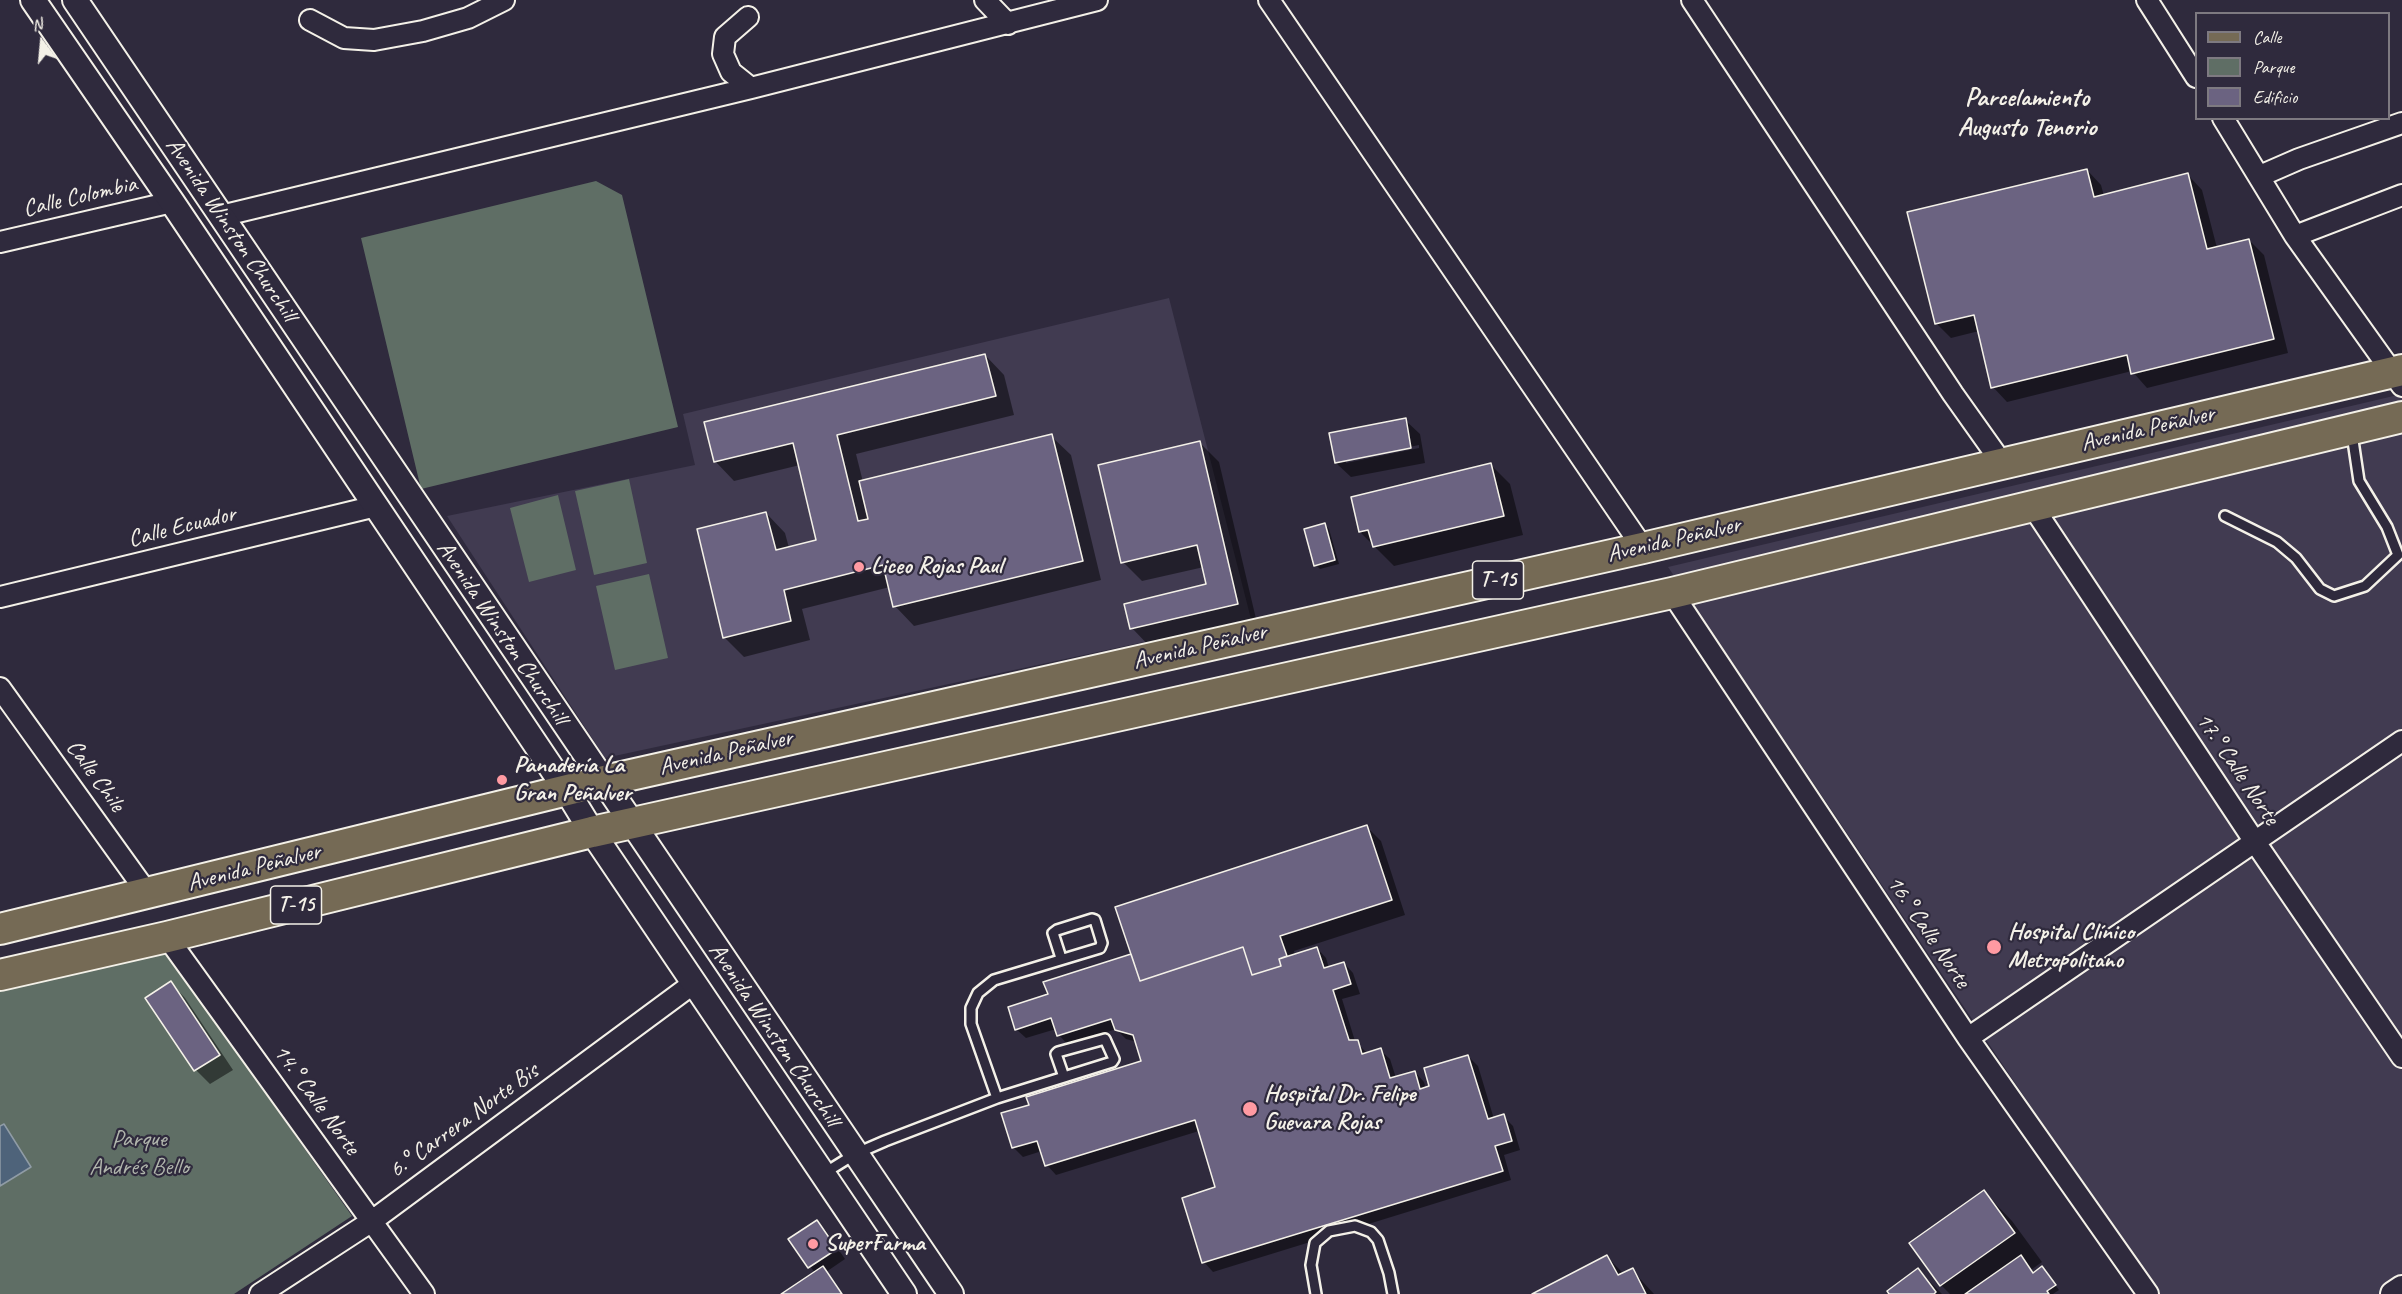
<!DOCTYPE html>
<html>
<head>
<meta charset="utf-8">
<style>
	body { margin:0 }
	#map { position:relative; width:2402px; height:1294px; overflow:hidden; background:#2f2a3d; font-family:Caveat,sans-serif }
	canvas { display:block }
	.legend { position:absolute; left:2195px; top:12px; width:195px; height:108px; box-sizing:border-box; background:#2f2a3d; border:2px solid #7e7a81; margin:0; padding:8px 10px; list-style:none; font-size:18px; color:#f4f1e8 }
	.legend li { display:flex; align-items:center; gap:12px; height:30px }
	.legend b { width:30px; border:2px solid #7e7a81 }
	.north { position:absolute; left:12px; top:12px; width:60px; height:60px; -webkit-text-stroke:4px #2f2a3d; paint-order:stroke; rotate:344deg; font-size:16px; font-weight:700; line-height:24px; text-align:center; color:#f4f1e8 }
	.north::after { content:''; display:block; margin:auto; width:21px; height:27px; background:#f4f1e8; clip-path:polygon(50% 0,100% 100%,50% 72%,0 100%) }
</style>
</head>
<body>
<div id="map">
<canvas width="2402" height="1294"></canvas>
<ul class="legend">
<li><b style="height:8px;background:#756a55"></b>Calle</li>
<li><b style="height:16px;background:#5f6e65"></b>Parque</li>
<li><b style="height:16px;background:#6b6381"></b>Edificio</li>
</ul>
<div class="north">N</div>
</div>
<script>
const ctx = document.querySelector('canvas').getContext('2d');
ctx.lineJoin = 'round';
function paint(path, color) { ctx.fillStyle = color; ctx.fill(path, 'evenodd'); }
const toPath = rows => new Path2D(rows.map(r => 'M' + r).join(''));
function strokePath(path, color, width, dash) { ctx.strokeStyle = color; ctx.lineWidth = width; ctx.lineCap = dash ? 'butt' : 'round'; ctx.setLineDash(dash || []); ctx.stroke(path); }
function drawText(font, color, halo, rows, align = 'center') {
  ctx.font = font + ' Caveat,sans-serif'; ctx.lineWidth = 4.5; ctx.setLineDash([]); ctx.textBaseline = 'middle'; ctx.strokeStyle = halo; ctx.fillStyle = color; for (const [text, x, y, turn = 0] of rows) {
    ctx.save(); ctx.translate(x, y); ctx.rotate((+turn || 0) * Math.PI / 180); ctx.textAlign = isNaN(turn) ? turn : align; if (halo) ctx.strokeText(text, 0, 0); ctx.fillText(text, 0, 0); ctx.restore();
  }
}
const built = toPath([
	[1169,298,1251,619,605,758,447,516,695,465,683,414],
	[2402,394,2402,1294,2157,1294,1668,567]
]);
const green = toPath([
	[596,181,622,195,678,427,421,489,361,238],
	[629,479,647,563,594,575,575,491],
	[558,495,576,570,529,582,510,508],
	[649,574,668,658,615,670,596,586],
	[165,951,352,1216,234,1294,0,1294,0,989]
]);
const water = toPath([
	[4,1124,31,1167,0,1186,0,1126,4,1124]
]);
const shadow = toPath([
	[2087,170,2101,185,2104,196,2188,175,2202,190,2217,248,2249,240,2264,255,2288,353,2147,388,2132,371,2007,402,1993,387,1979,331,1951,338,1936,323],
	[985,355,1004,375,1014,415,856,454,863,482,1051,436,1071,455,1101,580,914,626,895,606,890,587,802,609,810,640,744,657,724,637,766,513,785,533,789,548,818,541,800,465,734,481,715,461],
	[1405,420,1420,434,1425,463,1351,477,1336,463],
	[1419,445,1419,448,1346,463,1346,460],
	[1200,443,1219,462,1257,623,1151,648,1132,628,1208,585,1204,567,1142,581,1123,562],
	[1491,465,1510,484,1523,535,1394,566,1360,532],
	[1325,525,1329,529,1339,564,1320,569,1316,565],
	[1367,827,1381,841,1405,915,1294,951,1295,955,1317,948,1326,958,1329,968,1344,963,1353,973,1360,994,1342,999,1355,1041,1368,1054,1380,1050,1390,1059,1396,1078,1415,1072,1424,1082,1426,1089,1468,1056,1478,1066,1494,1119,1503,1116,1513,1126,1520,1150,1504,1155,1511,1180,1213,1272,1204,1262,1217,1188,1199,1131,1056,1175,1047,1165,1042,1151,1023,1157,1013,1147,1031,1106,1143,1062,1137,1042,1126,1039,1116,1029,1068,1045,1059,1035,1056,1029,1026,1038,1016,1029,1050,995,1130,956],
	[171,983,185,998,233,1070,210,1084,196,1070],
	[1984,1192,2012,1221,2042,1262,2031,1270,2034,1274,2046,1273,2059,1290,2053,1294,1950,1294,1941,1285,1911,1244],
	[817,1222,826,1231,845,1259,826,1272,842,1294,784,1294,815,1273,791,1240],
	[1607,1257,1624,1274,1632,1270,1654,1294,1535,1294],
	[1918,1270,1942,1294,1891,1294]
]);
const building = toPath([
	[2087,169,2094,197,2188,173,2207,249,2249,239,2274,339,2131,374,2127,355,1991,388,1974,315,1935,324,1907,212,2087,169],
	[985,354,996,396,837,435,858,521,868,519,859,481,1052,434,1083,561,893,607,883,565,784,590,791,621,723,638,697,529,766,512,776,550,816,540,793,443,714,462,704,422,985,354],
	[1406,418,1411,448,1335,463,1329,433,1406,418],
	[1200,441,1238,604,1130,629,1124,604,1206,584,1197,545,1121,563,1098,465,1200,441],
	[1491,463,1504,516,1373,547,1368,530,1359,532,1351,497,1491,463],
	[1325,523,1335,560,1314,566,1304,529,1325,523],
	[1367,825,1392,900,1280,936,1287,956,1279,959,1281,966,1252,975,1243,947,1140,981,1115,907,1367,825],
	[1243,947,1252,975,1281,966,1279,959,1317,947,1324,968,1344,962,1351,984,1333,990,1349,1040,1358,1040,1362,1054,1381,1048,1390,1078,1415,1071,1420,1089,1429,1086,1424,1068,1468,1055,1488,1119,1504,1114,1512,1141,1495,1146,1503,1171,1202,1263,1182,1198,1215,1187,1195,1120,1045,1166,1037,1141,1012,1148,1001,1113,1029,1105,1026,1097,1141,1061,1133,1035,1115,1030,1111,1019,1057,1036,1051,1018,1015,1030,1008,1007,1048,994,1043,982,1131,954,1140,981,1243,947],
	[171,981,220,1055,194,1071,145,998,171,981],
	[1984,1190,2015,1233,1940,1286,1909,1243,1984,1190],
	[817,1220,837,1249,808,1268,788,1239,817,1220],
	[1607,1255,1618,1275,1633,1268,1646,1294,1532,1294,1607,1255],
	[2021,1255,2033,1273,2042,1266,2056,1285,2047,1291,2049,1294,1965,1294,2021,1255],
	[823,1266,842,1294,781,1294,823,1266],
	[1918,1268,1936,1292,1934,1294,1889,1294,1887,1291,1918,1268]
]);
const service = toPath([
	[2225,516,2277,542,2296,558,2320,589,2334,596,2365,586,2398,555,2387,527,2359,481,2352,434],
	[997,1098,971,1024,971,1008,978,993,994,980,1100,948,1102,943,1095,920,1092,919,1057,930,1053,933,1061,958],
	[823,1174,855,1154,885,1141,997,1098,1112,1062,1114,1059,1105,1039,1058,1052,1056,1054,1064,1077],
	[1316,1294,1311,1265,1315,1243,1329,1231,1355,1226,1371,1232,1378,1240,1389,1273,1393,1294]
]);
const minor = toPath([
	[985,0,1008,24],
	[1269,0,1643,548],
	[1692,0,1953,394,2002,463],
	[2147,0,2196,77],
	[748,17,725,37,723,54,731,72,751,88],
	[310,20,344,38,374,40,423,31,468,18,504,0],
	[2223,118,2295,236,2402,386],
	[2260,176,2299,159,2402,123],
	[221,216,751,88,1097,0],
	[2295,236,2402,195],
	[0,242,172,202],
	[2033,507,2255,842,2402,1057],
	[1672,593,1968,1038,2148,1294],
	[0,597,376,506],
	[0,688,148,894],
	[167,937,424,1294],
	[1968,1038,2402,741],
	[260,1294,372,1221,694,983]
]);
const tertiary = toPath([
	[33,0,172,202,567,791,592,832,904,1294],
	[75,0,951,1294],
	[2393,1294,2402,1288]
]);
const primary = toPath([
	[0,929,604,781,1643,548,2402,370],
	[0,975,167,937,592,832,1672,593,2402,417]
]);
const markers = [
	[859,567,6,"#ff9aa2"],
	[502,780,6,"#ff9aa2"],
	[1994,947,8,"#ff9aa2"],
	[1250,1109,8,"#ff9aa2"],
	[813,1244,6,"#ff9aa2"]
];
const shields = [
	[1498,580,51],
	[296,905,51]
];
const shieldNames = [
	["T-15",1498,580],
	["T-15",296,905]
];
const streetNames = [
	["Calle Colombia",80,197,-13],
	["Avenida Winston Churchill",231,230,56],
	["Avenida Peñalver",2148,429,-13],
	["Calle Ecuador",182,527,-14],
	["Avenida Peñalver",1674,540,-13],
	["Avenida Winston Churchill",502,633,56],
	["Avenida Peñalver",1200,647,-13],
	["Avenida Peñalver",726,753,-13],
	["17.° Calle Norte",2237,769,56],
	["Calle Chile",95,776,54],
	["Avenida Peñalver",254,868,-14],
	["16.° Calle Norte",1928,932,56],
	["Avenida Winston Churchill",774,1035,56],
	["14.° Calle Norte",316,1100,54],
	["6.° Carrera Norte Bis",464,1121,-36]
];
const poiNames = [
	["Liceo Rojas Paul",871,567],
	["Panadería La",514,766],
	["Gran Peñalver",514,794],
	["Hospital Clínico",2008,933],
	["Metropolitano",2008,961],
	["Hospital Dr. Felipe",1264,1095],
	["Guevara Rojas",1264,1123],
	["SuperFarma",825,1244]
];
const parkNames = [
	["Parque",139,1140],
	["Andrés Bello",139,1168]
];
const neighbourhoodNames = [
	["Parcelamiento",2027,98],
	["Augusto Tenorio",2027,128]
];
paint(built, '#413b51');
paint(green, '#5f6e65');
paint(water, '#4e637a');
strokePath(water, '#909ca6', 1.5);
paint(shadow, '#0007');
paint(building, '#6b6381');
strokePath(building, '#f4f1e8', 1.5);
strokePath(service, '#f4f1e8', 14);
strokePath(minor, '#f4f1e8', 24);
strokePath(tertiary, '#f4f1e8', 28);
strokePath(primary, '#f4f1e8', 34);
strokePath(service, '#2f2a3d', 9);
strokePath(minor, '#2f2a3d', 20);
strokePath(tertiary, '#2f2a3d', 24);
strokePath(primary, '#756a55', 30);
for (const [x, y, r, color] of markers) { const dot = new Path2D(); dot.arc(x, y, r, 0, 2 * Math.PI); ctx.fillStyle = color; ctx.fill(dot); strokePath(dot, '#2f2a3d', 2); }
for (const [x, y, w] of shields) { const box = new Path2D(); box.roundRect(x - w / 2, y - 19, w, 38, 4.5); ctx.fillStyle = '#2f2a3d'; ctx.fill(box); strokePath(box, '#f4f1e8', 1.5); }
drawText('bold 22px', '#f4f1e8', null, shieldNames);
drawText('24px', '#f4f1e8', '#2f2a3d', streetNames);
drawText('bold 24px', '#f4f1e8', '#2f2a3d', poiNames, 'left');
drawText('24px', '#b1b6ad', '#2f2a3d', parkNames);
drawText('bold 26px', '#f4f1e8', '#2f2a3d', neighbourhoodNames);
</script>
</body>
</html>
